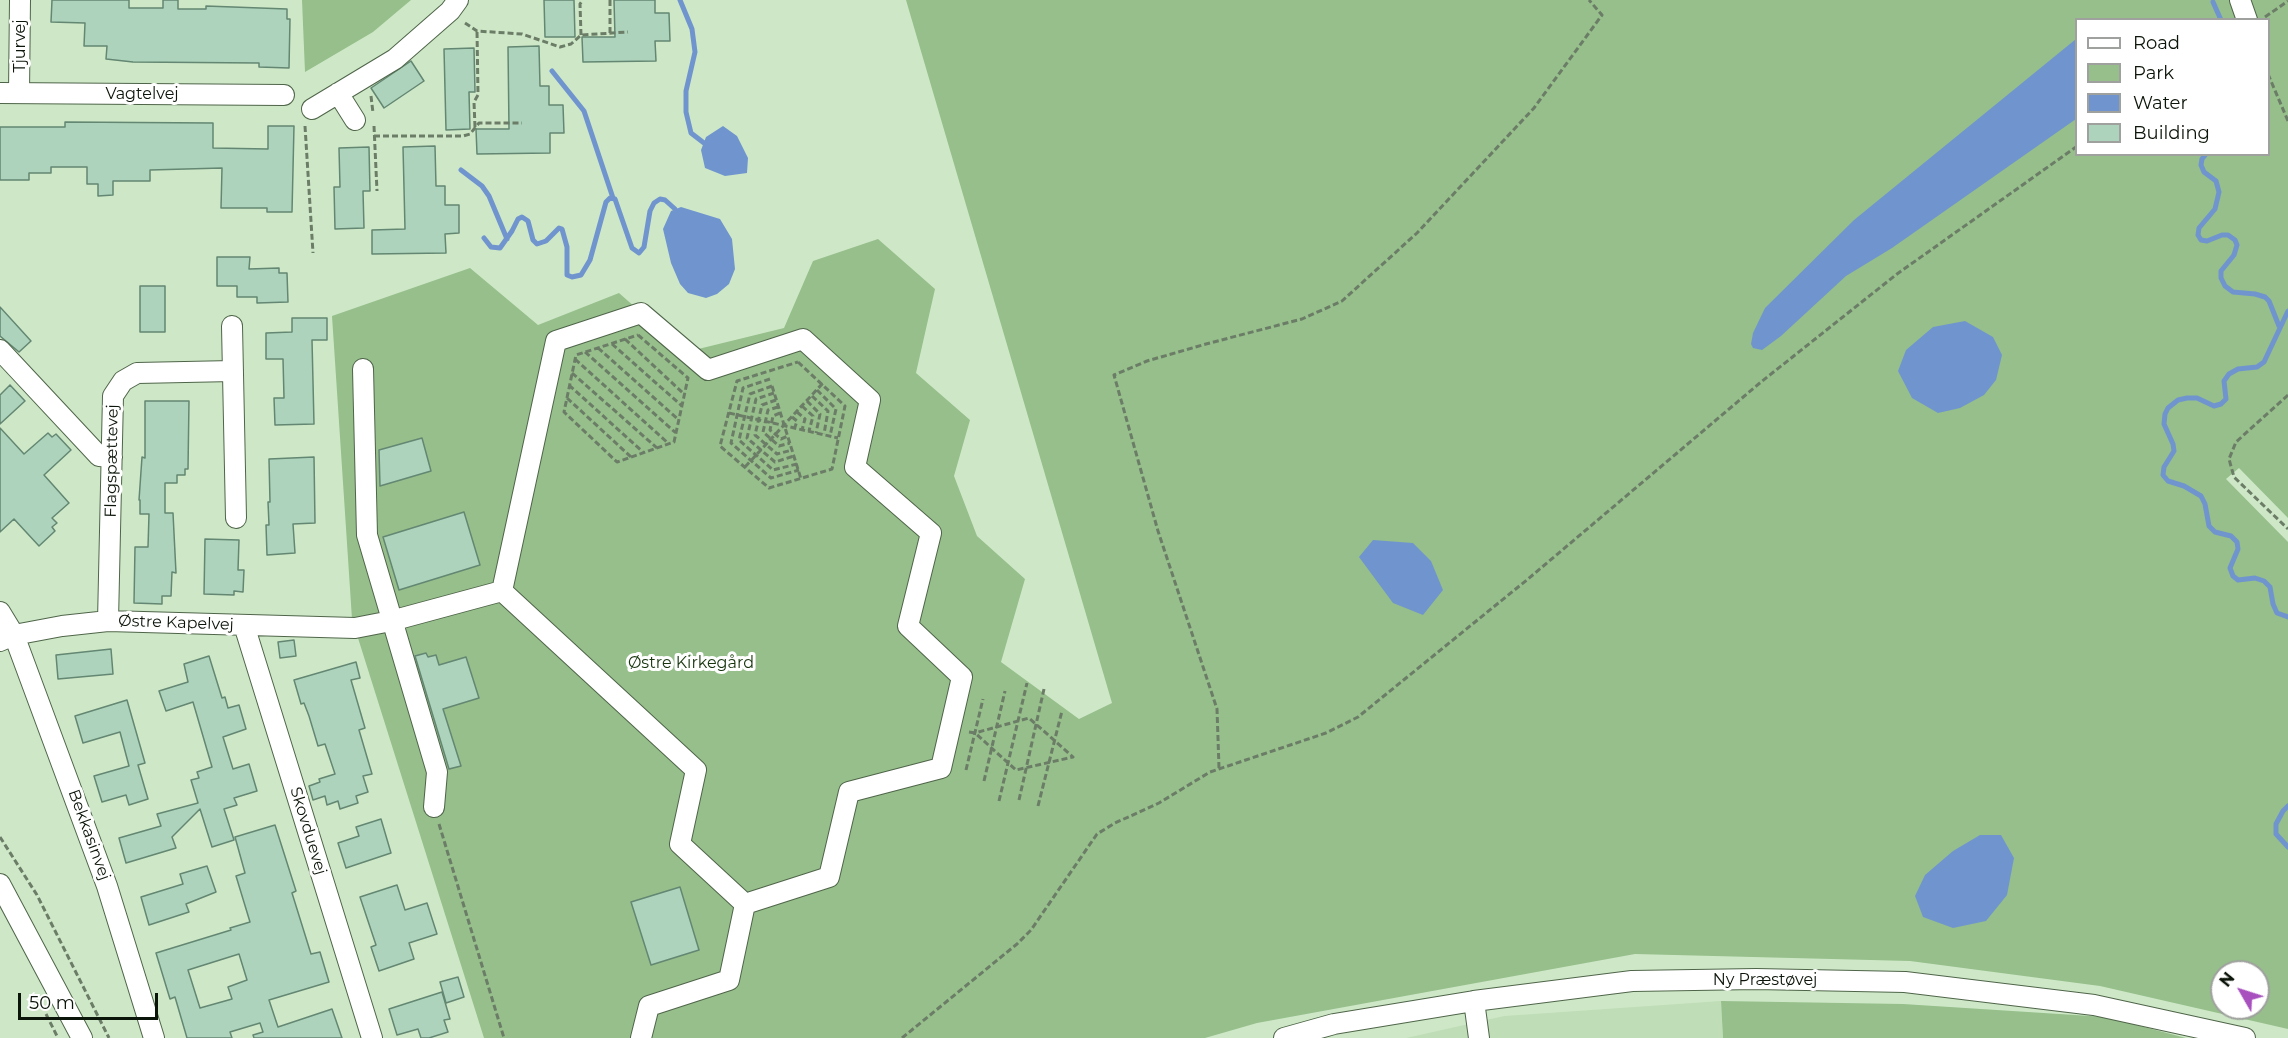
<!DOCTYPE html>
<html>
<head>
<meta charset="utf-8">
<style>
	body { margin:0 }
	#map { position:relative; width:2288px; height:1038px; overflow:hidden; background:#cee8c7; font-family:Montserrat,sans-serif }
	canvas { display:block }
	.legend { position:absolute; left:2075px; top:18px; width:195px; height:138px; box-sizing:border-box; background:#fff; border:2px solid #9ea19d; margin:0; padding:8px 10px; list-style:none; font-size:18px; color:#0c1509 }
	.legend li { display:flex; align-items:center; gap:12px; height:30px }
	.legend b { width:30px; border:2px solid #9ea19d }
	.north { position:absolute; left:2210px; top:960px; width:60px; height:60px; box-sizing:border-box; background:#fff; border:2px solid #9ea19d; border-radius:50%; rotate:309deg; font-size:16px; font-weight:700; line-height:24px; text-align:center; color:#0c1509 }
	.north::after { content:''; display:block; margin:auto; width:21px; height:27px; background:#a750be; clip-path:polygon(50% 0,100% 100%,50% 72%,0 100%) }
	.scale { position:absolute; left:18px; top:993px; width:140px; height:27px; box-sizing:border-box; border:3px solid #0c1509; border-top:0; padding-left:8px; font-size:18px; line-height:21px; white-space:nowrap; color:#0c1509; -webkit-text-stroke:4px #fff; paint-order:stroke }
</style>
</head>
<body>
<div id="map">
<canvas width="2288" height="1038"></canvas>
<ul class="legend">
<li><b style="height:8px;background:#fff"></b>Road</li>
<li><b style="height:16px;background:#96bf8b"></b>Park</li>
<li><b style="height:16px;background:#7095ce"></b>Water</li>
<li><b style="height:16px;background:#add3bc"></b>Building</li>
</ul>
<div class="north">N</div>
<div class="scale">50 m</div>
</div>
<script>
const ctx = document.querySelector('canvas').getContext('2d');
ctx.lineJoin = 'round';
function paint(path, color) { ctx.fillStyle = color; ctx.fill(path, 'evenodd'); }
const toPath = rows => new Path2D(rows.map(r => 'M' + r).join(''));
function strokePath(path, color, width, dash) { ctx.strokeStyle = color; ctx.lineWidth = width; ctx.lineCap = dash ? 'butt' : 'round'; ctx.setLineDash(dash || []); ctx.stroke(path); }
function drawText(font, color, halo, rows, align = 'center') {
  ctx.font = font + ' Montserrat,sans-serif'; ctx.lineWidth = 6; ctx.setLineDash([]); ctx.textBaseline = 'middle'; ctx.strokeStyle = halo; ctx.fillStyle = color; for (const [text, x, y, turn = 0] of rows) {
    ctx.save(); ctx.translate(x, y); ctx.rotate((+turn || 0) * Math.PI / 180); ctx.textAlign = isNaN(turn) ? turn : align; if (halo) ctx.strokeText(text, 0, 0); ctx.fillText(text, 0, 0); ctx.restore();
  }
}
const built = toPath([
	[1721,1001,1723,1038,1406,1038,1504,1016]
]);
const green = toPath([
	[302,0,411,0,373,32,305,72],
	[906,0,2235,0,2242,19,2076,20,2076,154,2268,154,2268,20,2247,19,2241,0,2288,0,2288,518,2239,468,2226,479,2288,542,2288,1029,2100,986,1910,961,1635,954,1257,1023,1205,1038,484,1038,352,619,332,316,470,268,538,325,619,293,686,352,784,328,813,261,878,239,935,289,916,373,970,420,954,476,977,536,1025,579,1001,662,1079,719,1112,703],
	[2222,972,2258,972,2258,1008,2222,1008],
	[1721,1001,1903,1004,2106,1017,2186,1038,1723,1038]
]);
const water = toPath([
	[2076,39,2076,119,1892,248,1846,276,1781,336,1762,350,1753,348,1751,344,1753,333,1765,308,1854,220],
	[723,126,737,136,748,158,747,173,725,176,705,168,701,150,706,137],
	[681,207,720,219,732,239,735,269,729,284,717,294,706,298,688,293,680,284,671,263,663,229,671,211],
	[1965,321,1993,337,2002,355,1996,380,1984,395,1960,408,1938,413,1912,398,1898,371,1906,350,1933,327],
	[1373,540,1413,543,1431,561,1443,590,1423,615,1393,603,1359,557],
	[1980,835,2001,835,2014,858,2007,895,1986,921,1953,928,1923,917,1915,896,1925,875,1953,851]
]);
const stream = toPath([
	[680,0,692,29,695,52,686,91,686,112,691,133,704,143],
	[2213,2,2221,20],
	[552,71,584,111,613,198],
	[2206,154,2202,159,2201,165,2204,172,2216,181,2219,192,2215,209,2199,228,2198,235,2201,240,2207,241,2222,235,2228,235,2235,240,2237,245,2234,255,2221,271,2221,278,2225,286,2233,292,2255,294,2265,297,2269,301,2279,326],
	[461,170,482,186,489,196,507,239],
	[484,238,491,247,500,248,512,231,518,219,522,217,528,221,533,240,537,244,546,241,559,228,562,229,567,247,567,275,572,277,581,275,590,260,606,202,610,198,615,199,632,248,639,253,644,247,650,211,654,203,660,199,665,200,675,209],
	[2288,311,2264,362,2257,367,2238,369,2229,374,2224,381,2226,399,2221,404,2214,406,2197,398,2187,398,2178,400,2168,408,2165,414,2164,424,2173,444,2174,451,2164,467,2163,475,2168,481,2184,486,2201,496,2205,504,2209,526,2215,532,2231,536,2237,542,2238,549,2230,568,2233,576,2238,580,2255,578,2264,581,2270,587,2273,604,2277,613,2288,617],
	[2288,806,2283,811,2276,824,2276,834,2288,847]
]);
const building = toPath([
	[52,0,129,0,129,8,163,8,163,0,178,0,178,9,206,9,206,6,287,9,287,19,290,19,289,68,259,67,259,63,133,62,106,59,107,46,84,46,85,23,51,22,52,0],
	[544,0,574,0,575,37,545,37,544,0],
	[614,0,655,0,655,13,669,13,670,41,655,41,656,61,583,62,582,37,615,37,614,0],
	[539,46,540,86,549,86,549,105,563,105,564,133,550,133,550,153,477,154,476,129,509,129,508,47,539,46],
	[474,48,475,92,469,92,470,129,446,130,444,49,474,48],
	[411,61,424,81,384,108,371,88,411,61],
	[65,122,213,123,213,148,268,149,268,126,294,126,292,212,267,212,267,208,221,208,222,168,150,170,150,181,113,181,113,195,98,196,98,184,87,184,87,167,51,167,51,173,29,173,29,180,0,180,0,127,65,127,65,122],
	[435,146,436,186,445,186,445,205,459,205,459,233,445,234,446,253,372,254,372,230,405,229,403,147,435,146],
	[369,147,370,191,363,191,364,228,335,229,334,187,340,187,339,148,369,147],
	[217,257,250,257,249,269,279,268,279,273,287,273,288,302,257,303,257,297,237,297,237,286,217,286,217,257],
	[140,286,165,286,165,332,140,332,140,286],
	[0,307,31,341,19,352,0,336,0,307],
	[292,318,327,318,327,340,312,340,314,424,275,425,274,398,284,398,283,359,266,359,266,333,292,332,292,318],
	[10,385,25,401,0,424,0,395,10,385],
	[145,401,189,401,188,469,185,469,185,475,177,475,177,483,165,483,165,513,173,513,176,573,172,572,171,596,162,596,162,604,134,603,135,547,148,547,149,514,140,514,140,500,139,500,142,457,145,458,145,401],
	[0,428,24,454,48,433,52,437,56,434,71,450,44,475,69,503,52,518,57,523,52,527,55,531,39,546,14,519,0,532,0,428],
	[422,438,431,471,380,486,379,450,422,438],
	[314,457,315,523,293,524,295,553,267,555,266,525,269,525,268,502,270,502,269,459,314,457],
	[464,512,480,565,399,590,383,537,464,512],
	[205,539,239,540,238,570,244,570,243,592,234,591,234,595,204,594,205,539],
	[294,640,296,656,280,658,278,642,294,640],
	[111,649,113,674,58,679,56,655,111,649],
	[426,653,428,657,436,655,439,665,466,657,479,698,443,709,461,766,449,769,415,656,426,653],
	[209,656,222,698,225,697,228,708,239,705,246,729,223,737,233,769,249,764,257,791,234,798,237,805,224,809,234,840,212,847,200,809,172,837,176,848,126,863,119,838,161,826,157,814,198,803,191,780,199,778,197,772,212,767,193,702,166,711,159,691,188,682,184,664,209,656],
	[356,662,360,678,351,680,365,728,359,730,372,774,363,776,368,792,356,796,358,803,340,809,338,801,327,805,325,796,313,800,309,786,320,782,319,779,335,774,325,744,318,746,309,716,304,703,301,704,294,680,356,662],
	[127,700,145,763,138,765,148,799,129,805,126,795,102,802,94,776,129,766,120,732,83,743,75,716,127,700],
	[381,819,391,853,346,868,338,843,359,836,356,827,381,819],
	[275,825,296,891,292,893,311,954,320,952,329,982,269,1000,278,1027,332,1009,342,1038,254,1038,253,1035,263,1032,260,1023,230,1032,232,1038,187,1038,175,997,170,999,156,953,231,930,230,928,250,922,236,876,245,873,235,837,275,825],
	[239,954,247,980,228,987,232,999,200,1008,188,970,239,954],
	[207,866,216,892,186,904,189,912,149,925,141,897,183,884,180,874,207,866],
	[397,885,405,910,427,903,437,934,409,943,414,959,379,971,371,947,376,945,360,897,397,885],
	[680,887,699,950,651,965,631,902,680,887],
	[458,977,464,997,446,1003,440,982,458,977],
	[442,992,450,1019,444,1020,448,1032,429,1038,421,1038,418,1029,397,1035,389,1009,442,992]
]);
const path = toPath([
	[610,0,610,33],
	[2265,17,2288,1],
	[465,23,477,31,522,34,560,47,571,44,581,35,628,32],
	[581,35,580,4,583,0],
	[2268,74,2288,121],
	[371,96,373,113],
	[305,126,313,253],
	[374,126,377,191],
	[475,127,474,102,478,95,477,31],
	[374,136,463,136,470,134,479,123,522,123],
	[638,335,688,378,674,442,617,462,564,412,576,355,638,335],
	[625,339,684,394],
	[612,344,682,406],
	[598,348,679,420],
	[585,352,676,433],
	[575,359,669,444],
	[798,362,845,406,832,469,769,488,720,446,737,381,798,362],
	[572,373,657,448],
	[770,379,743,388,731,443,771,478,799,470],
	[569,385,644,453],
	[772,386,750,394,739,440,773,470,797,464],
	[772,386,801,479],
	[817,390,836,409,830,436],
	[774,393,756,399,747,438,775,462,794,456],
	[2288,395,2236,442,2229,459,2234,477,2288,529],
	[812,396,828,411,824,434],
	[567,398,631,457],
	[776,400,762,405,755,435,777,454,792,450],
	[807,401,820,414,816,433],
	[802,406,813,416,809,431],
	[778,407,768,410,763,432,779,446,790,443],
	[797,412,805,419,802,430],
	[729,413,838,438],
	[780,413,773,416,770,430,781,439,788,436],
	[792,417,797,421,795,427],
	[745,467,823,383],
	[969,732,975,733,1016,770,1073,757,1029,718,975,733],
	[1219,768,1217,709,1158,531,1114,375,1147,361,1206,344,1302,319,1342,301,1417,233,1534,108,1602,15,1589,0],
	[966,770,983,699],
	[984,781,1005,691],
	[1019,800,1044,689],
	[999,801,1027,683],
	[1038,806,1062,711],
	[439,824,504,1038],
	[0,837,37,895,109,1038],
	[46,1014,58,1038],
	[902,1038,1017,944,1031,930,1097,834,1115,823,1159,803,1210,772,1326,733,1358,717,1528,579,1761,382,1897,274,2076,147]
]);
const minor = toPath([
	[2240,0,2247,20],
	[0,93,284,95],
	[19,93,20,0],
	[338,93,355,120],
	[312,109,395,59,450,11,458,0],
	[232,326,236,518],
	[0,350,99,456,112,457],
	[363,369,367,535,437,772,434,807],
	[502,591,556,341,641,313,708,370,803,339,870,400,855,467,931,533,908,626,962,677,941,768,849,792,829,877,745,904],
	[0,612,14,635,107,886,154,1038],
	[108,621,113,396,123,381,137,373,233,371],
	[244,625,372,1038],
	[0,641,14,635,62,626,108,621,355,628,391,621,502,591,696,770,680,844,745,904,729,980,649,1006,641,1038],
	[0,884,82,1038],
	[1474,1001,1479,1038],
	[1284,1038,1334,1024,1474,1001,1632,981,1756,979,1905,982,2094,1005,2245,1038]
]);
const streetNames = [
	["Tjurvej",20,46,-90],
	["Vagtelvej",142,94],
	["Flagspættevej",112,461,-89],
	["Østre Kapelvej",176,623,2],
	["Skovduevej",308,831,73],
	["Bekkasinvej",89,835,70],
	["Ny Præstøvej",1765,980]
];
const parkNames = [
	["Østre Kirkegård",691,663]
];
paint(built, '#bfdeb7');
paint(green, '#96bf8b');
paint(water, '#7095ce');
strokePath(stream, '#7095ce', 5);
paint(building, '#add3bc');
strokePath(building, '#638772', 1.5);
strokePath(minor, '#4f6549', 22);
strokePath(path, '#6c7d67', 3, [6, 3]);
strokePath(minor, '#fff', 20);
drawText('16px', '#0c1509', '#fff', streetNames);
drawText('16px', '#17350d', '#fff', parkNames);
</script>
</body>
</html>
